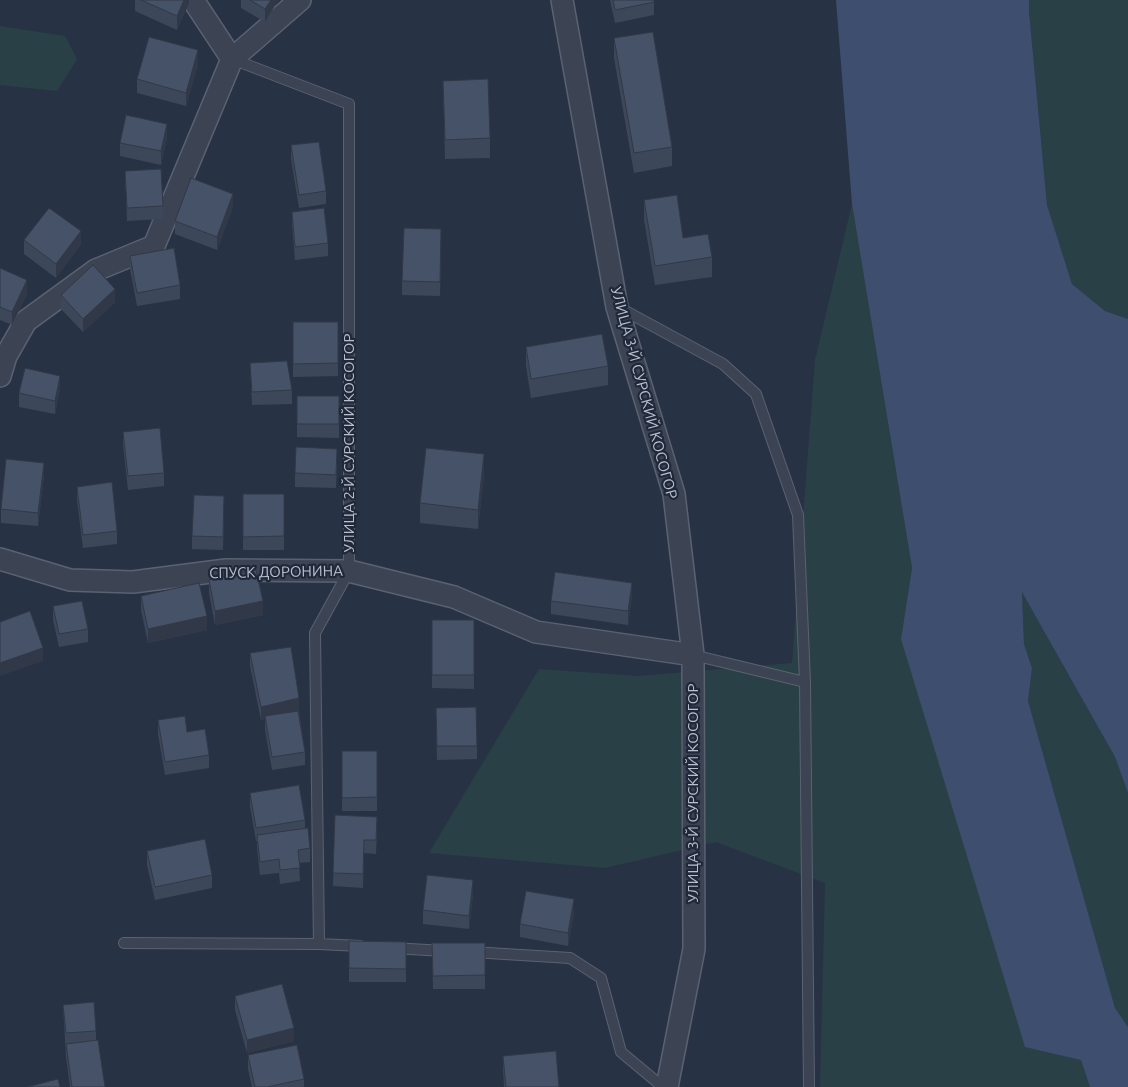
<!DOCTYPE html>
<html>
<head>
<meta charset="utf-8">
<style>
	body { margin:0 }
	canvas { display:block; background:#273245 }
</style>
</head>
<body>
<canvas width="1128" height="1087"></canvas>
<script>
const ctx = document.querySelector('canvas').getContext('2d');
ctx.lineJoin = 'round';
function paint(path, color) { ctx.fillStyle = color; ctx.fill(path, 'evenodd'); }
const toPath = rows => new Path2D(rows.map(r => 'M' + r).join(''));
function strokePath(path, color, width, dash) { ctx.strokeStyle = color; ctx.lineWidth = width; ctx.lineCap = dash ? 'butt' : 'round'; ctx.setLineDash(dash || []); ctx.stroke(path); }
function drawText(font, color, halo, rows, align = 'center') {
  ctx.font = font + ' Ubuntu,sans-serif'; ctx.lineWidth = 4.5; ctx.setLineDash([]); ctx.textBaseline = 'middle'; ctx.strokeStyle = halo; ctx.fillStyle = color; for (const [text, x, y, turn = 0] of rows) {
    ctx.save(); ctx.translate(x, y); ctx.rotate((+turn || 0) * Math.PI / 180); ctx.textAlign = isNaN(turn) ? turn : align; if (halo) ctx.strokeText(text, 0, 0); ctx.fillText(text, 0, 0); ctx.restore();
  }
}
const green = toPath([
	[1029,0,1128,0,1128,319,1105,311,1072,284,1047,205,1029,11],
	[0,26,65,36,77,59,57,91,0,85],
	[852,204,912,568,901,639,1081,1060,1090,1087,820,1087,825,883,716,842,605,868,429,853,539,669,638,676,792,663,815,360],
	[1022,591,1115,757,1128,793,1128,1027,1115,1008,1028,701,1032,668,1024,644]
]);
const water = toPath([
	[836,0,1029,0,1029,11,1047,205,1072,284,1105,311,1128,319,1128,793,1115,757,1022,592,1024,644,1032,668,1028,701,1115,1008,1128,1027,1128,1087,1090,1087,1081,1060,1025,1047,901,639,912,568,852,204]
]);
const lane = toPath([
	[618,307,723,364,756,394,798,515,805,682],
	[693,655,805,682,809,1087],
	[124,943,319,944,315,633,349,571,349,104,232,59],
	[319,944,360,946],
	[392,948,445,951],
	[472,952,570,958,601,978,621,1052,663,1087]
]);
const street = toPath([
	[193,0,232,59],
	[562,0,617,307,674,494,693,655,694,949,667,1087],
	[0,376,6,356,26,321,96,270,154,246,232,59,300,0],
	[0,559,70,580,133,582,226,570,349,571,454,597,536,632,693,655]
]);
const wall = toPath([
	[135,0,189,0,189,3,177,30,135,11],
	[241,0,278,0,265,22,241,8],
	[610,0,654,0,654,15,615,23],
	[614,38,672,147,672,166,634,173,614,58],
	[198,64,186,106,137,93,137,79],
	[443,81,490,138,490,158,445,159],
	[167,137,161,165,120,156,120,143],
	[291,145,326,191,326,204,299,208,291,159],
	[125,171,163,206,163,219,127,221],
	[644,200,683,238,712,257,712,277,655,285,644,220],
	[233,207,217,250,175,234,175,221],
	[292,212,328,243,328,256,295,260,292,225],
	[24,240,81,244,56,278,24,254],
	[441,243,440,296,402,295,402,281],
	[130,256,180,285,180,299,137,306,130,269],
	[0,268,27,294,12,325,0,320],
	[61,295,115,302,83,332,61,309],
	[293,322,338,363,338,376,293,377],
	[526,347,608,366,608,385,531,398,526,366],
	[250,363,292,390,292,404,252,405],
	[60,389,55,414,19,407,19,393],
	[297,396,339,396,339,438,297,437],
	[123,432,164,473,164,486,128,490,123,445],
	[337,462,336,488,295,487,295,473],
	[484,474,478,529,420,523,420,503],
	[44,476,38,526,1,523,1,509],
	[77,487,117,531,117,544,83,548,77,500],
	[243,494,284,494,284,550,243,550],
	[224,510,223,550,192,549,192,536],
	[209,580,263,615,215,625,209,593],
	[141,596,207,630,148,643,141,610],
	[632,596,628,625,551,614,551,601],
	[53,606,88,629,88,642,59,647,53,620],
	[432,620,474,620,474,689,432,688],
	[250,653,299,712,305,752,305,765,272,770,265,730,265,719,261,720,250,666],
	[158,720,187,732,209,755,209,768,165,775,158,734],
	[436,721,477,746,477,759,437,760],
	[342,751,377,797,377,811,342,811],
	[250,793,305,820,305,828,310,848,310,862,299,863,300,881,280,884,279,873,260,875,257,848,257,841,256,841,250,807],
	[335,815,377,830,376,854,364,853,363,888,333,886],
	[147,851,212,875,212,888,155,900,147,865],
	[473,894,469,929,423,924,423,910],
	[574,913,568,946,520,937,520,924],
	[349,941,406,942,406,982,349,982],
	[432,943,485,943,485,989,433,989],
	[235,996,294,1041,247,1053,235,1010],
	[63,1005,96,1031,96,1040,105,1087,70,1087,66,1057],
	[248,1055,304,1079,304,1087,252,1087,248,1069],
	[503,1056,559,1087,504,1087,503,1069]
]);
const shadedWall = toPath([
	[184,0,189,0,189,3,177,30,177,16],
	[271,0,278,0,265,22,265,9],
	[198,50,198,64,186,106,186,93],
	[167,124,167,137,161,165,161,151],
	[233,194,233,207,217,250,217,237],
	[81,231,81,244,56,278,56,264],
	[27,280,27,294,12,325,12,312],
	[115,289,115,302,83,332,83,319],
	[60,376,60,389,55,414,55,401],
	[484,454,484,474,478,529,478,510],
	[44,463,44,476,38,526,38,513],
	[632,583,632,596,628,625,628,611],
	[263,601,263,615,215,625,215,611],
	[207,616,207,630,148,643,148,629],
	[43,648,43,661,0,676,0,663],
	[299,698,299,712,265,716,265,719,261,720,261,707],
	[473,880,473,894,469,929,469,916],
	[574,899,574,913,568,946,568,933],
	[294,1028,294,1041,247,1053,247,1040]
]);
const building = toPath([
	[141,0,184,0,177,16,141,0],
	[250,0,271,0,265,9,250,0],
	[613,0,654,0,654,2,615,10,613,0],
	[653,32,672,147,634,153,614,38,653,32],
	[149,37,198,50,186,93,137,79,149,37],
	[488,79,490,138,445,140,443,81,488,79],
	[126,115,167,124,161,151,120,143,126,115],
	[319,142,326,191,299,195,291,145,319,142],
	[161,169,163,206,127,208,125,171,161,169],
	[191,178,233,194,217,237,175,221,191,178],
	[677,195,683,238,708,234,712,257,655,266,644,200,677,195],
	[49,208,81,231,56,264,24,240,49,208],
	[324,208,328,243,295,247,292,212,324,208],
	[404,228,441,229,440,282,402,281,404,228],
	[174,248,180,285,137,293,130,256,174,248],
	[93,265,115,289,83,319,61,295,93,265],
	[0,268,27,280,12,312,0,307,0,268],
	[293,322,338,322,338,363,293,364,293,322],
	[602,334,608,366,531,379,526,347,602,334],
	[287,361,292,390,252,392,250,363,287,361],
	[25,368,60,376,55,401,19,393,25,368],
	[297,396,339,396,339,424,297,424,297,396],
	[160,428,164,473,128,476,123,432,160,428],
	[296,447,337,449,336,475,295,473,296,447],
	[426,448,484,454,478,510,420,503,426,448],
	[6,459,44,463,38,513,1,509,6,459],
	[112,482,117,531,83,535,77,487,112,482],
	[243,494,284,494,284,536,243,537,243,494],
	[194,495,224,496,223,537,192,536,194,495],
	[256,570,263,601,215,611,209,580,256,570],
	[555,572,632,583,628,611,551,601,555,572],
	[199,583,207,616,148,629,141,596,199,583],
	[82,601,88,629,59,634,53,606,82,601],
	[30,611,43,648,0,663,0,622,30,611],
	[432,620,474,620,474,675,432,675,432,620],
	[291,647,299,698,261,707,250,653,291,647],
	[476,707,477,746,437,746,436,708,476,707],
	[298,711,305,752,272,757,265,716,298,711],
	[185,716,187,732,205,729,209,755,165,762,158,720,185,716],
	[342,751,377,751,377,797,342,798,342,751],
	[299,785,305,820,256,828,250,793,299,785],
	[335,815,377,817,376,840,364,840,363,874,333,873,335,815],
	[308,828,310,848,298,850,300,868,280,870,279,859,260,862,257,835,308,828],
	[205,839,212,875,155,887,147,851,205,839],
	[427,875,473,880,469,916,423,910,427,875],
	[526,891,574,899,568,933,520,924,526,891],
	[349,941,406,942,406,969,349,968,349,941],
	[432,943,485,943,485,975,433,976,432,943],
	[282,984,294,1028,247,1040,235,996,282,984],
	[94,1002,96,1031,66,1033,63,1005,94,1002],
	[98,1040,105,1087,72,1087,66,1044,98,1040],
	[297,1045,304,1079,267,1087,255,1087,248,1055,297,1045],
	[556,1051,559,1087,506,1087,503,1056,556,1051],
	[58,1079,60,1087,27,1087,58,1079]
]);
const streetNames = [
	["УЛИЦА 3-Й СУРСКИЙ КОСОГОР",644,393,75],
	["УЛИЦА 2-Й СУРСКИЙ КОСОГОР",349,443,-90],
	["СПУСК ДОРОНИНА",276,572,-1],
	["УЛИЦА 3-Й СУРСКИЙ КОСОГОР",693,793,-90]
];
paint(green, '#294046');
paint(water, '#3d4e6e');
strokePath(lane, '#5a6271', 12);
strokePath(street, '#5a6271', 24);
strokePath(lane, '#3c4454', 10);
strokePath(street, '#3c4454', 21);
paint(wall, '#3c4759');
paint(shadedWall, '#313948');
paint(building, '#465267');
strokePath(building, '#313948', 1);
drawText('15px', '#b9c0cd', '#20293a', streetNames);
</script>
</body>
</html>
